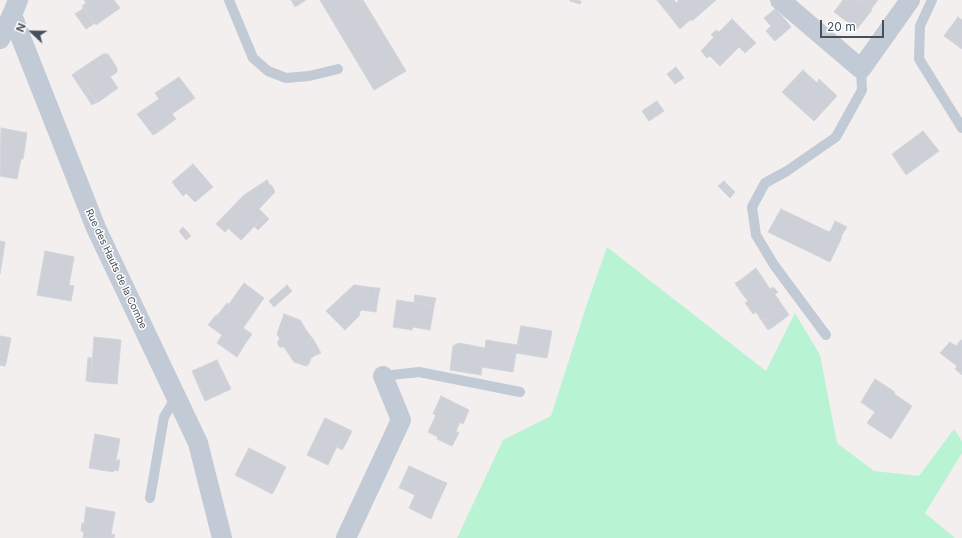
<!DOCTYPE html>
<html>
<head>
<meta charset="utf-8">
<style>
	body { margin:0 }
	#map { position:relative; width:962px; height:538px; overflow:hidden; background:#f2efee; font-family:Inter,sans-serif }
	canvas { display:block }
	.north { position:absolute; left:12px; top:12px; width:40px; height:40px; -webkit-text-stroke:3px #fff; paint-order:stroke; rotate:292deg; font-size:11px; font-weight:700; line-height:16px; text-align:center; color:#45505e }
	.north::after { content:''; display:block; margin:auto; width:14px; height:18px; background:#45505e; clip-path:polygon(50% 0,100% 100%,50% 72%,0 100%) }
	.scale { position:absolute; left:820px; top:20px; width:64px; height:18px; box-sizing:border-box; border:2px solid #45505e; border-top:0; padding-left:5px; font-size:12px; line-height:14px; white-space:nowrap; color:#45505e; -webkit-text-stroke:3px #fff; paint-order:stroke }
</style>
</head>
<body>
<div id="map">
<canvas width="962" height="538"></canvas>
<div class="north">N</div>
<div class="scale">20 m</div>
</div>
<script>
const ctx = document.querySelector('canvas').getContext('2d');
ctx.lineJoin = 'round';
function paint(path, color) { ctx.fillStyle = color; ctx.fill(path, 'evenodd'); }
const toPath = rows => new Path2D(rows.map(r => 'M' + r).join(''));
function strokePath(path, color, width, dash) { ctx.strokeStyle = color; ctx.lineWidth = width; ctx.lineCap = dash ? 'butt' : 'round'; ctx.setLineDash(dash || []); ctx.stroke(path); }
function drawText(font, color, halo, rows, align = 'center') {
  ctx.font = font + ' Inter,sans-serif'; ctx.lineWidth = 3; ctx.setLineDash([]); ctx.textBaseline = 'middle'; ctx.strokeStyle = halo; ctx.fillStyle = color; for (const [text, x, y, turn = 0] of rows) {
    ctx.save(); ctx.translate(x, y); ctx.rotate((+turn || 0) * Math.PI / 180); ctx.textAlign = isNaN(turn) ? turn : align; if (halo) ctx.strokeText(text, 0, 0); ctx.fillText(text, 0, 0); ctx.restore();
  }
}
const green = toPath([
	[607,247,766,371,795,313,820,355,837,443,874,471,919,476,954,429,962,441,962,453,925,513,955,538,457,538,503,440,551,416,586,307]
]);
const building = toPath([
	[84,0,114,0,120,8,96,25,82,6,86,3,84,0],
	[291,0,306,0,295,7,291,0],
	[320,0,363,0,406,71,374,90,320,0],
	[570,0,581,1,580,4,570,1,570,0],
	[657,0,674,0,676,3,679,0,716,0,692,21,691,19,680,29,657,0],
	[843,0,860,0,872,10,857,29,834,12,843,0],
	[860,0,878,0,871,9,860,0],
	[84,8,95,23,86,29,75,14,84,8],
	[775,9,782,16,791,27,775,41,766,31,771,26,764,18,775,9],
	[958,17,962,20,962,49,944,36,958,17],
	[732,19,756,43,745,53,739,47,720,66,710,56,707,58,701,51,714,37,711,35,716,30,719,32,732,19],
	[103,54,108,54,117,68,117,72,110,77,97,58,103,54],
	[97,58,118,88,97,103,76,72,97,58],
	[676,67,684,78,675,84,667,74,676,67],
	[803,70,817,83,819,79,837,96,814,121,782,92,803,70],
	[76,72,97,102,92,105,72,75,76,72],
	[179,77,195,98,172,114,176,119,158,132,152,124,147,127,137,114,159,99,155,93,179,77],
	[657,101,664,111,649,121,642,111,657,101],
	[152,124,158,132,153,135,147,127,152,124],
	[1,128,27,133,23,159,21,159,17,179,0,176,1,128],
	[923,131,939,151,906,175,892,154,923,131],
	[193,164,213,187,195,202,182,189,179,191,172,182,193,164],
	[267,180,269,182,268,183,272,186,275,192,259,209,265,215,246,235,233,223,225,232,216,224,244,195,267,180],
	[724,181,735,192,730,198,718,186,724,181],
	[182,189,186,193,183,196,179,191,182,189],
	[781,209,829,232,841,239,830,262,768,232,781,209],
	[265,215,269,219,258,230,254,226,265,215],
	[835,221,847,227,842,235,831,230,835,221],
	[233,223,246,235,241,240,228,228,233,223],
	[183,227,191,236,186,240,179,231,183,227],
	[831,230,842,235,841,239,829,232,831,230],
	[0,241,5,242,0,274,0,241],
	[45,251,74,257,69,285,74,286,71,301,37,295,45,251],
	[756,268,770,289,773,287,778,292,775,294,776,296,789,315,773,327,766,318,762,321,756,312,753,314,745,303,748,301,741,292,746,289,739,281,756,268],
	[739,281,746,289,741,292,735,283,739,281],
	[244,283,264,298,239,334,246,340,244,343,245,344,237,357,217,343,222,335,208,325,216,315,221,319,231,306,229,304,244,283],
	[287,285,292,291,274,307,269,301,287,285],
	[354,285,376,288,375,297,378,298,376,312,362,310,359,313,360,315,345,330,326,311,354,285],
	[376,288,380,288,378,298,375,297,376,288],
	[415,295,436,298,434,306,414,303,415,295],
	[397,300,434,306,430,330,413,327,412,330,393,327,397,300],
	[227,303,231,306,221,319,217,316,227,303],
	[284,314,300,320,302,323,301,327,299,329,302,334,306,330,313,339,308,342,316,355,311,358,309,364,306,366,294,362,284,347,280,347,278,345,278,341,280,339,277,334,284,314],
	[766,318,773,327,768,330,762,321,766,318],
	[302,323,306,330,302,334,299,329,301,327,302,323],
	[521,326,552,331,547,358,516,353,513,372,482,367,481,375,450,370,453,346,459,343,485,348,486,340,517,345,521,326],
	[243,328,252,334,245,344,244,343,246,340,239,334,243,328],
	[0,336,11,338,6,363,0,361,0,336],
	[94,337,121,340,117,384,91,382,94,337],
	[313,339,321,353,316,355,308,342,313,339],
	[961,340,962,341,962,375,955,369,957,366,940,353,950,342,956,346,961,340],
	[88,358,92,358,91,382,86,381,88,358],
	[217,360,231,389,205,401,192,371,217,360],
	[0,361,6,363,5,366,0,365,0,361],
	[875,379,895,392,894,394,912,406,891,439,867,423,875,412,861,402,875,379],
	[441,396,469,410,463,424,460,422,456,431,459,433,452,446,437,439,438,437,428,432,436,415,433,414,441,396],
	[325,418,352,431,345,445,339,442,328,465,307,455,325,418],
	[95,434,120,439,116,460,120,460,118,471,114,470,113,472,89,468,95,434],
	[339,442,345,445,342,450,337,447,339,442],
	[249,448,286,467,274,491,250,479,249,482,235,475,249,448],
	[409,466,444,482,439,492,442,494,433,514,421,508,419,513,409,508,415,495,402,489,406,478,404,477,409,466],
	[404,477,406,478,402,489,399,488,404,477],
	[250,479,274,491,272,494,249,482,250,479],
	[444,482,447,483,442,494,439,492,444,482],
	[86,507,115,512,111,534,115,535,114,538,83,538,84,532,81,531,82,523,84,524,86,507],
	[421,508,433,514,431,519,419,513,421,508]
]);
const lane = toPath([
	[229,0,253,58,268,71,286,78,309,76,338,69],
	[932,0,920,26,919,59,962,128],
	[826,335,774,265,756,235,752,207,765,183,787,171,836,137,862,90,861,69],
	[383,376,419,372,520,392],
	[150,498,164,417,176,397]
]);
const street = toPath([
	[18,0,12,15,96,228,198,443,222,538],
	[780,0,861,69,910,0],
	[0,39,12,15],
	[346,538,401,420,383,376]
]);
const streetNames = [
	["Rue des Hauts de la Combe",116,269,65]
];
paint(green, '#b8f4d4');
paint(building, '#cdd0d7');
strokePath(building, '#d2d4db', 1);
strokePath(lane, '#c1cad5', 10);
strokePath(street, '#c1cad5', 20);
drawText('10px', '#45505e', '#fff', streetNames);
</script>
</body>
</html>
